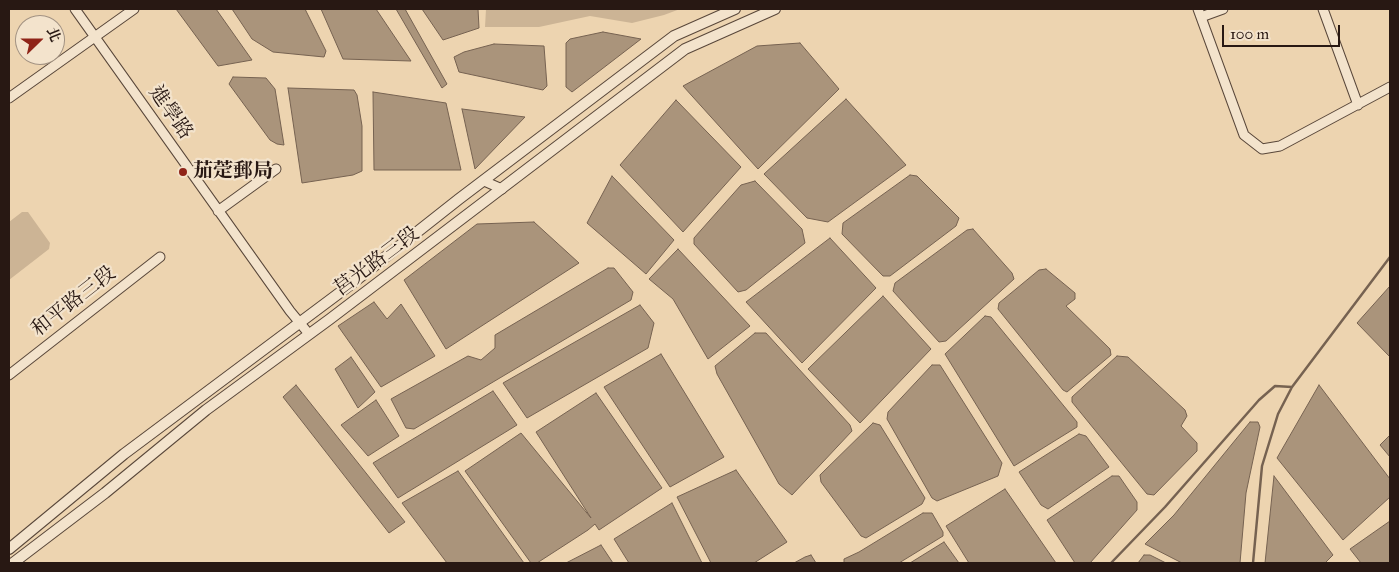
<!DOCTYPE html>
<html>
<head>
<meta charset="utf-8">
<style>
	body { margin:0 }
	#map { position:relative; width:1399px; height:572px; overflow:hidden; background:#edd4b0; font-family:"IM FELL Great Primer","Noto Serif TC",serif }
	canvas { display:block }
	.frame { position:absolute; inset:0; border:10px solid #281813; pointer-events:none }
	.north { position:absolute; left:15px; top:15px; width:50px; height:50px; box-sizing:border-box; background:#f3e3cc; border:1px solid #a29282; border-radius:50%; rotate:68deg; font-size:14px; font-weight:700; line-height:20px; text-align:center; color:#281813 }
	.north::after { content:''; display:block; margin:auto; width:18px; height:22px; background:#8f2418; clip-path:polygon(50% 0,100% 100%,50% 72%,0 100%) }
	.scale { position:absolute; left:1222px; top:25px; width:118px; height:22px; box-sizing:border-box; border:2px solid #281813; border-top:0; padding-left:6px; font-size:15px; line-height:18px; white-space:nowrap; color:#281813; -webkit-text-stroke:4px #f3e3cc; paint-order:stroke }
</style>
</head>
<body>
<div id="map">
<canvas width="1399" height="572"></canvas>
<div class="frame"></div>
<div class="north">北</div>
<div class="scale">100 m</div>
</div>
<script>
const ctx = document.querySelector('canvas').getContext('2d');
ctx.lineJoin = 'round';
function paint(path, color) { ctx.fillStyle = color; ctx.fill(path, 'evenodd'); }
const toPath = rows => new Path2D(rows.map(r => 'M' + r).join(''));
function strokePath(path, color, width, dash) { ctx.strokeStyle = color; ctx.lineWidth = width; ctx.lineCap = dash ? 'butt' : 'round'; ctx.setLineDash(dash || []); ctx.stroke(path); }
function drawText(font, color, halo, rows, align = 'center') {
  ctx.font = font + ' "IM FELL Great Primer","Noto Serif TC",serif'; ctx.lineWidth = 4.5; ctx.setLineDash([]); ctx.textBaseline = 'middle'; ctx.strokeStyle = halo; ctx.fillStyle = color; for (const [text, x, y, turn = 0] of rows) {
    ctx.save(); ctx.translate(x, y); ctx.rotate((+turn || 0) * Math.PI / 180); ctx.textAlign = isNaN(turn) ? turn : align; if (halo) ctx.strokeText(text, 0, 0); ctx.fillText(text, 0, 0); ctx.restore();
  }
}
const green = toPath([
	[486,9,680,9,664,15,632,23,590,16,539,27,485,27],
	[22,212,28,212,50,243,49,249,9,280,9,222]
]);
const water = toPath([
	[176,9,216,9,252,60,218,66,176,9],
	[232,9,305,9,326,51,324,57,273,52,252,39,232,9],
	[321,9,376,9,411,61,343,59,321,9],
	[396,9,405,9,447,84,442,88,396,9],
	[422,9,478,9,479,28,443,40,422,9],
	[603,32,641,39,572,92,566,87,566,43,570,39,603,32],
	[800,43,839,89,758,169,683,86,757,46,800,43],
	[494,44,544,46,547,86,543,90,459,72,454,57,464,52,494,44],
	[233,77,266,78,275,89,284,145,277,144,270,140,229,84,233,77],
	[288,88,354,90,357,95,362,126,362,171,353,175,302,183,288,88],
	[373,92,446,103,461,170,374,170,373,92],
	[846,99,906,165,828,222,807,218,764,174,846,99],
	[676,100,741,167,683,232,620,165,676,100],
	[462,109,525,117,475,169,462,109],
	[910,175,917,176,959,218,956,226,890,276,883,276,842,234,843,223,910,175],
	[612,176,674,240,646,274,587,223,612,176],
	[755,181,802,229,805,243,746,290,738,292,694,244,694,238,741,185,755,181],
	[534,222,579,263,446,349,404,280,477,224,534,222],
	[973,229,1012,273,1014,279,946,341,939,342,893,291,895,283,967,230,973,229],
	[830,238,876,288,802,363,746,302,830,238],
	[678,249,750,326,708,359,673,299,649,279,678,249],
	[608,268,614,268,633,292,631,300,414,429,406,428,391,399,468,356,481,360,495,348,495,335,608,268],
	[1046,269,1075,293,1075,299,1066,306,1110,349,1111,355,1067,392,1063,390,998,309,999,303,1039,270,1046,269],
	[1390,286,1390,357,1357,323,1390,286],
	[883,296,931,349,860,423,808,369,883,296],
	[374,302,387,319,401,304,435,356,381,387,338,326,374,302],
	[640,305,654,323,648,348,527,418,503,383,640,305],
	[985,316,991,317,1077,422,1077,427,1014,466,945,354,985,316],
	[755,333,766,333,850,425,852,431,792,495,779,484,717,374,715,366,755,333],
	[661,354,724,457,670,487,604,387,661,354],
	[1117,356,1128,357,1185,410,1187,416,1181,426,1197,443,1197,451,1154,495,1147,494,1072,402,1072,397,1117,356],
	[351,357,375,392,358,408,335,369,351,357],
	[932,365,940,365,1002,463,998,476,937,501,932,498,887,419,888,412,932,365],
	[296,385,405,522,389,533,283,397,296,385],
	[1319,385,1390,479,1390,497,1343,540,1277,458,1319,385],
	[493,391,517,425,398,498,373,463,493,391],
	[596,393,662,488,599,530,595,524,588,530,537,563,531,563,465,471,521,433,591,518,536,432,596,393],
	[376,400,399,436,368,456,341,425,376,400],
	[1250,422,1258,422,1260,427,1246,493,1240,563,1182,563,1145,544,1174,515,1250,422],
	[873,423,880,425,925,498,922,504,866,538,861,536,821,482,820,475,873,423],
	[1079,434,1086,436,1109,467,1048,509,1041,505,1019,472,1079,434],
	[1390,435,1390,457,1380,445,1390,435],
	[736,470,787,542,754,563,711,563,677,497,736,470],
	[458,471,524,563,447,563,402,503,458,471],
	[1112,476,1119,476,1137,502,1137,510,1090,563,1075,563,1047,520,1112,476],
	[1274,476,1333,555,1325,563,1265,563,1274,476],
	[1005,489,1056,563,969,563,946,526,1005,489],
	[672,503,702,563,629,563,614,539,672,503],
	[923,513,932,513,943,532,943,536,899,563,844,563,844,559,859,552,923,513],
	[1390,521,1390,563,1361,563,1350,549,1390,521],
	[944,542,959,563,910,563,944,542],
	[601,545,613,563,566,563,601,545],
	[811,555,816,563,794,563,805,557,811,555],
	[1144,555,1150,555,1166,563,1138,563,1144,555]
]);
const stream = toPath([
	[1111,563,1165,507,1259,400,1275,386,1292,387],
	[1253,563,1262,466,1278,414,1292,387,1390,257]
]);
const minor = toPath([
	[75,9,290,311,309,334],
	[1198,9,1244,135,1262,149,1280,146,1390,87],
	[1323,9,1358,105],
	[1201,17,1223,9],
	[9,98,134,9],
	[484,181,502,189],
	[218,211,276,169],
	[9,375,160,257]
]);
const tertiary = toPath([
	[9,549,124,454,350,285,459,199,674,36,735,9],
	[13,563,105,493,206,410,330,319,685,49,775,9]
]);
const markers = [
	[183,172,5,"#8f2418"]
];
const streetNames = [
	["進學路",170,113,55],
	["莒光路三段",377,262,-37],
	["和平路三段",74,302,-38]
];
const poiNames = [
	["茄萣郵局",193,172]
];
paint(green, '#ccb495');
paint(water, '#aa947b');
strokePath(water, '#766251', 1);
strokePath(stream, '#766251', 2.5);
strokePath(minor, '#59473a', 11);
strokePath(tertiary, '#59473a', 12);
strokePath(minor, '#f3e3cc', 9);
strokePath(tertiary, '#f3e3cc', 10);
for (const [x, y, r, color] of markers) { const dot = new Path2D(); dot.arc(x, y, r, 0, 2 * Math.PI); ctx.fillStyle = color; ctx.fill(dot); strokePath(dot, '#f3e3cc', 2); }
drawText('20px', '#281813', '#f3e3cc', streetNames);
drawText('bold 20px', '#281813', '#f3e3cc', poiNames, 'left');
</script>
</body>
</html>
